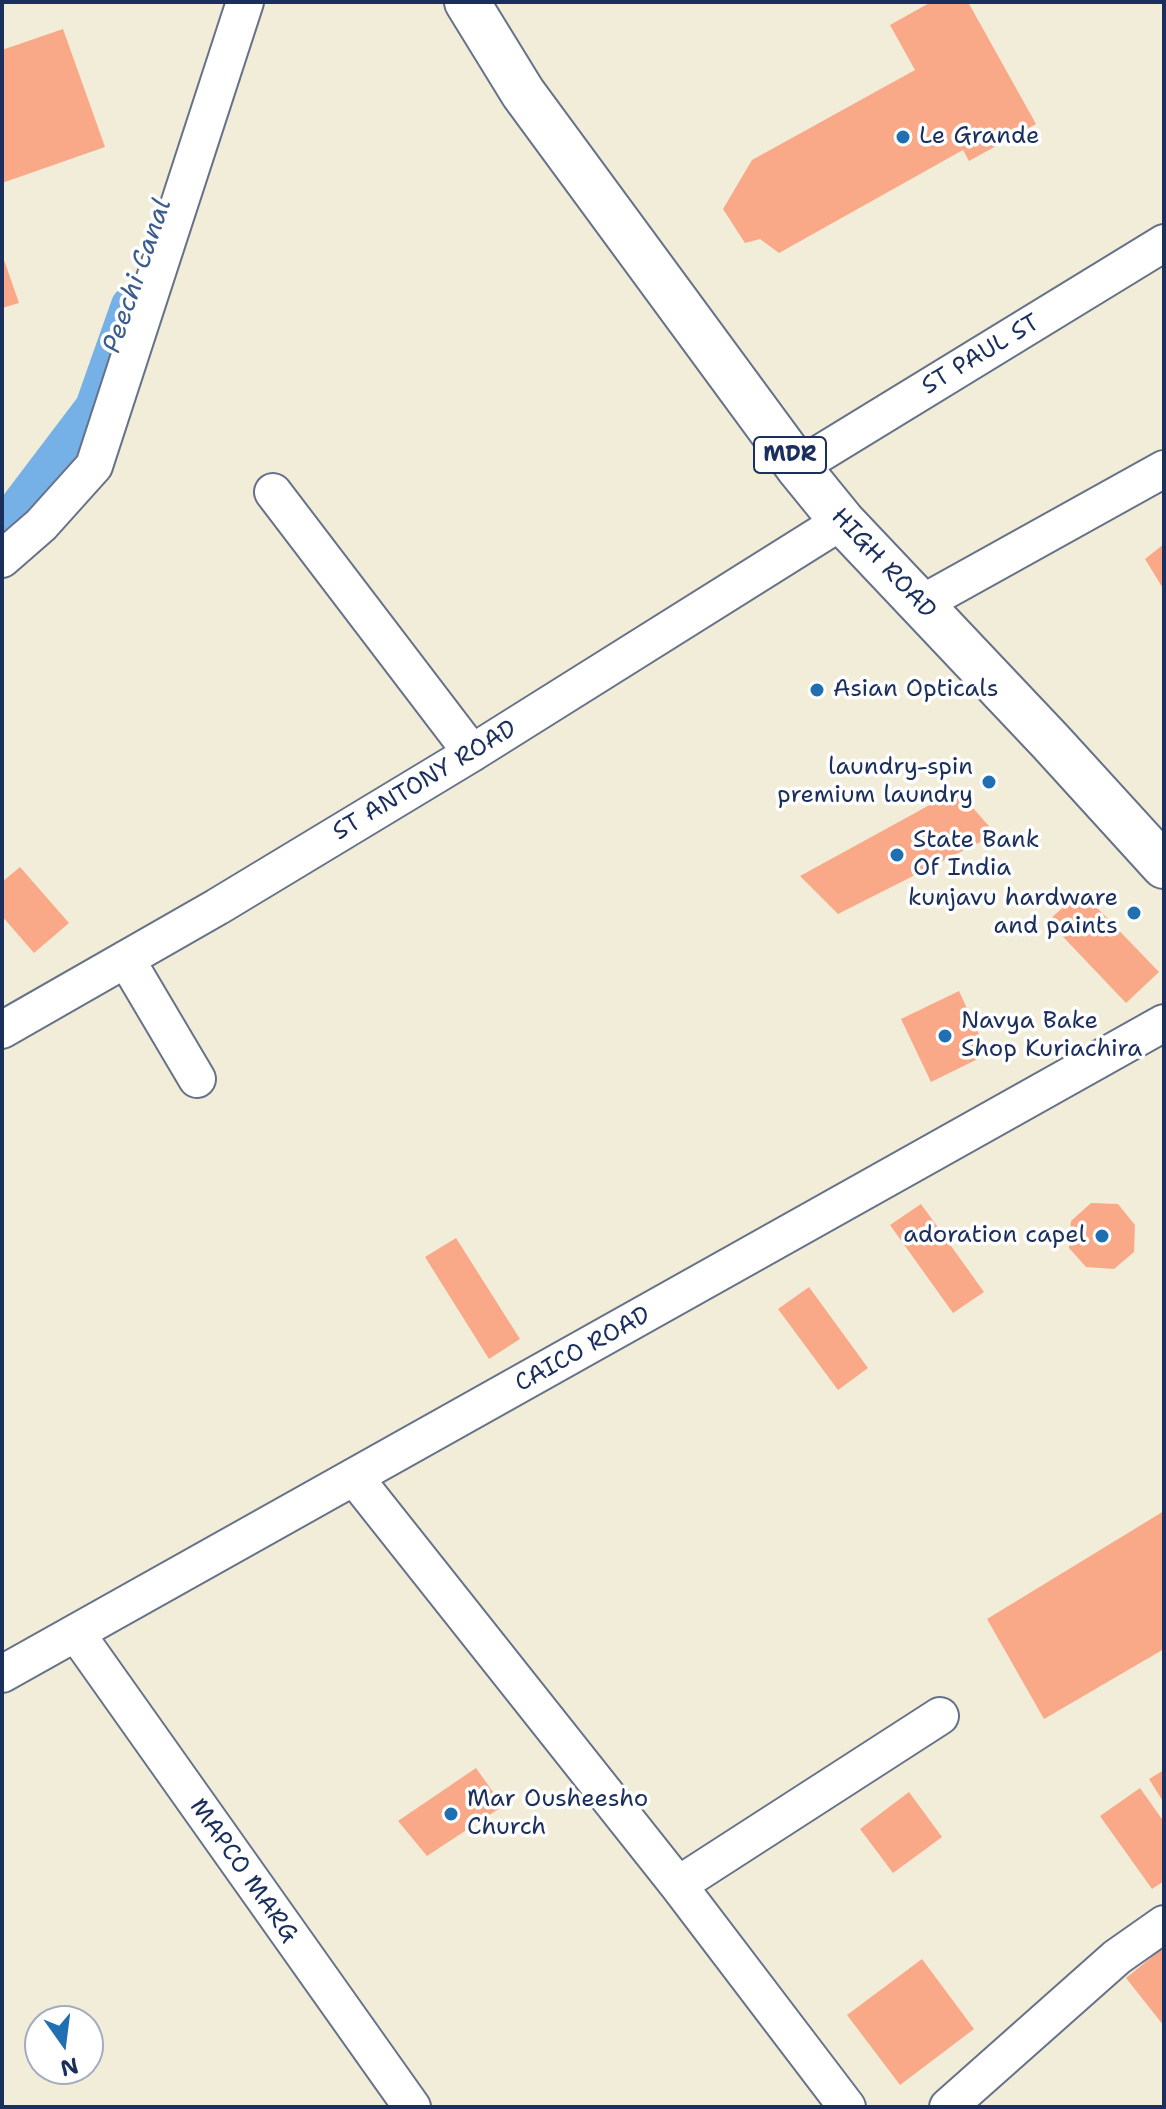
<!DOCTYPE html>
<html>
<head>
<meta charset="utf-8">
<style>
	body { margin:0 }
	#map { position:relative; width:1166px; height:2109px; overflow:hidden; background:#f1edd9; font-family:"Shantell Sans",sans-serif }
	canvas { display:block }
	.frame { position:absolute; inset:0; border:4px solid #1b2f5e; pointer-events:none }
	.north { position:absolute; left:24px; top:2005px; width:80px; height:80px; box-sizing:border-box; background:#fff; border:2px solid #a4acbf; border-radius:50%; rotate:166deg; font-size:22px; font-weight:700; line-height:32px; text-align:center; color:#1b2f5e }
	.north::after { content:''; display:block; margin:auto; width:28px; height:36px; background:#1f6fb2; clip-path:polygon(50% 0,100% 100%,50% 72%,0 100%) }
</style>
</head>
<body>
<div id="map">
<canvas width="1166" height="2109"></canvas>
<div class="frame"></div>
<div class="north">N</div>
</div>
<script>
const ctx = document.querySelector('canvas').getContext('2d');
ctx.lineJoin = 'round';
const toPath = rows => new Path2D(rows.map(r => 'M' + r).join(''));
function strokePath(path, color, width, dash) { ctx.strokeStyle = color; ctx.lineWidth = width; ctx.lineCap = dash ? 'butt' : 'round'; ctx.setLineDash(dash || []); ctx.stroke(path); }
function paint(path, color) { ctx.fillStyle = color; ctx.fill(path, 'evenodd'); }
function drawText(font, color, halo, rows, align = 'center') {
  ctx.font = font + ' "Shantell Sans",sans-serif'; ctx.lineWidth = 7; ctx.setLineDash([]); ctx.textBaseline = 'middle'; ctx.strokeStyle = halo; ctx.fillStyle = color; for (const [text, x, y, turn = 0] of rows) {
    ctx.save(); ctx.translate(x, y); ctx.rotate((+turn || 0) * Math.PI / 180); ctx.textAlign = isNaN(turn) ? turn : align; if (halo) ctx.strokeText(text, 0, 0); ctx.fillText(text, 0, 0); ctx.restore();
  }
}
const canal = toPath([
	[2,527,93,407,129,305]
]);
const building = toPath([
	[931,2,968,2,1036,124,969,161,963,150,779,253,760,239,745,243,723,209,752,160,915,70,890,25],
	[63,29,105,147,2,183,2,50],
	[2,254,19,303,2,308],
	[1164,544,1164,590,1145,559],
	[957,790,996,834,838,914,800,876],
	[20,867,69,923,34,953,2,916,2,882],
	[1081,891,1159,972,1126,1003,1048,921],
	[959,991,988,1054,931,1082,901,1019],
	[1091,1203,1118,1204,1135,1225,1134,1252,1114,1269,1086,1267,1069,1248,1071,1221],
	[921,1204,984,1292,953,1313,890,1225],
	[456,1238,520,1339,489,1359,425,1257],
	[809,1287,868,1368,838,1390,778,1309],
	[1164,1511,1164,1649,1044,1719,987,1619],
	[476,1768,503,1806,427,1856,398,1821],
	[1164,1770,1164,1803,1149,1779],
	[1140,1788,1164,1822,1164,1881,1152,1889,1100,1816],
	[909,1792,942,1837,893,1873,860,1829],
	[1164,1947,1164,2026,1126,1978],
	[922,1959,974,2029,900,2085,847,2015]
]);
const minor = toPath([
	[798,467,1164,243],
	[273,492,472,753],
	[2,559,41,525,94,466,245,2],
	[921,604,1164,469],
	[126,959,197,1079],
	[2,1030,217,907,472,753,842,521],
	[355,1478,678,1885,847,2107],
	[76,1633,412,2107],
	[2,1674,1164,1023],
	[678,1885,940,1716],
	[948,2107,1117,1957,1164,1924]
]);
const major = toPath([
	[467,2,523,93,798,467,842,521,1051,742,1164,866]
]);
const markers = [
	[903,137,8,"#1f6fb2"],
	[817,690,8,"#1f6fb2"],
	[989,782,8,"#1f6fb2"],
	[897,855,8,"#1f6fb2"],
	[1134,913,8,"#1f6fb2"],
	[945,1036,8,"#1f6fb2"],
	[1102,1236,8,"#1f6fb2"],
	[451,1814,8,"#1f6fb2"]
];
const shields = [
	[790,455,72]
];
const shieldNames = [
	["MDR",790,455]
];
const poiNames = [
	["Le Grande",919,137],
	["Asian Opticals",833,690],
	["laundry-spin",973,768,"right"],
	["premium laundry",973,796,"right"],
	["State Bank",913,841],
	["Of India",913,869],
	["kunjavu hardware",1118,899,"right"],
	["and paints",1118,927,"right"],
	["Navya Bake",961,1022],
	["Shop Kuriachira",961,1050],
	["adoration capel",1086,1236,"right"],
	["Mar Ousheesho",467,1800],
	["Church",467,1828]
];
const streetNames = [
	["ST PAUL ST",981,355,-31],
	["HIGH ROAD",883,564,47],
	["ST ANTONY ROAD",425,781,-31],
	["CAICO ROAD",583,1350,-29],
	["MAPCO MARG",243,1871,55]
];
const waterNames = [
	["Peechi Canal",138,276,-71]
];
strokePath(canal, '#75b0e6', 36);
paint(building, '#faa988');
strokePath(minor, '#667289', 40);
strokePath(major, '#667289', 48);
strokePath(minor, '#fff', 36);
strokePath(major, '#fff', 44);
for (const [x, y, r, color] of markers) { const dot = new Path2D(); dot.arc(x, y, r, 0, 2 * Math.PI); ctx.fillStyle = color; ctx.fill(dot); strokePath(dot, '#fff', 3); }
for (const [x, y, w] of shields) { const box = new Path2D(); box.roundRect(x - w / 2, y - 18, w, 36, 6); ctx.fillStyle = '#fff'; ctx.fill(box); strokePath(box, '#1b2f5e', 2); }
drawText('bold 22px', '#1b2f5e', null, shieldNames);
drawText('24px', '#1b2f5e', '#fff', poiNames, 'left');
drawText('24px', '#1b2f5e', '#fff', streetNames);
drawText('italic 26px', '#3a5c8e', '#fff', waterNames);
</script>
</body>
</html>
